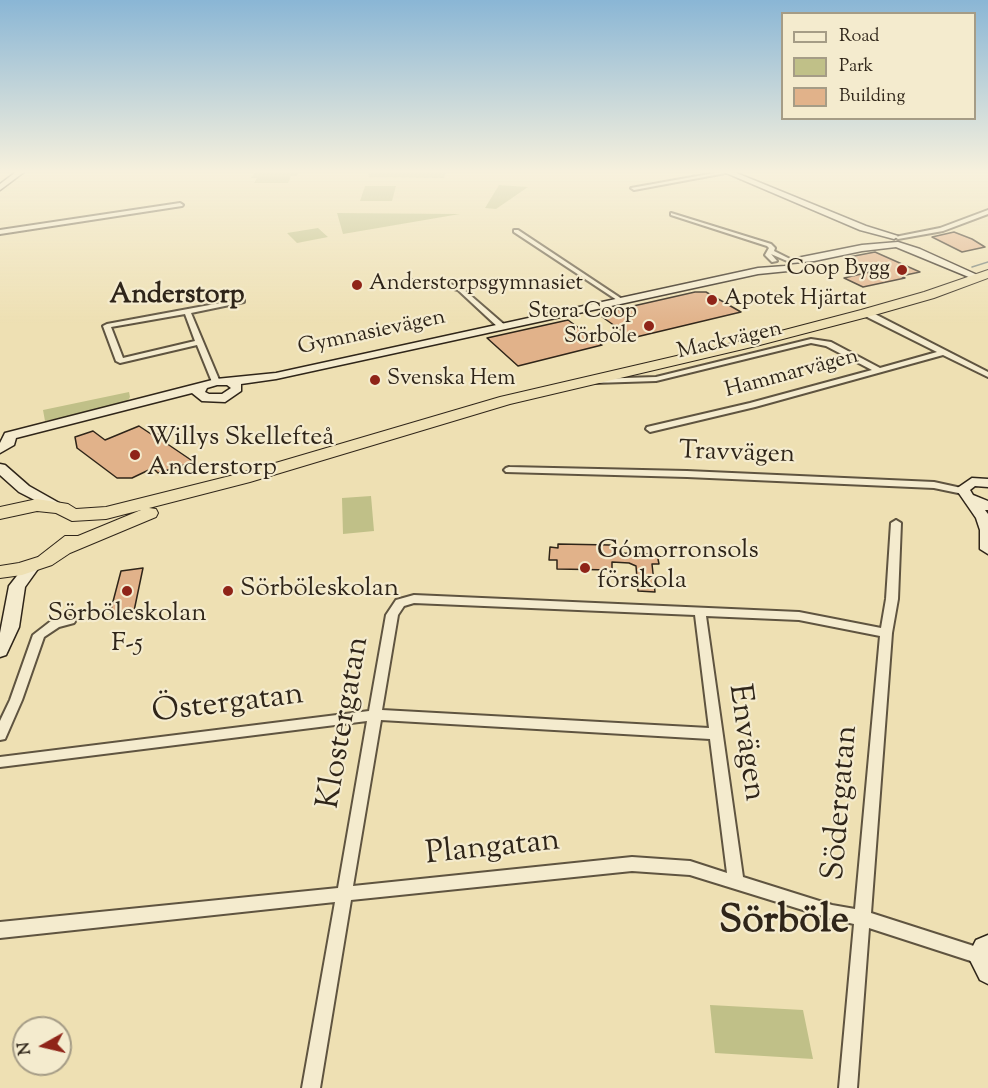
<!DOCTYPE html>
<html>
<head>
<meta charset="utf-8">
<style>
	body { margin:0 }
	#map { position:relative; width:988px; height:1088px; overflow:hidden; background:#eee0b3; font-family:"Sorts Mill Goudy",serif }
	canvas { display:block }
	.legend { position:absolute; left:781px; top:12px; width:195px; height:108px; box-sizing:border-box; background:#f4ebce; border:2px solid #a59c86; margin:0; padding:8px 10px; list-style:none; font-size:18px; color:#2f2519 }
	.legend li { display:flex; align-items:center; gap:12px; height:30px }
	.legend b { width:30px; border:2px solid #a59c86 }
	.north { position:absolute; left:12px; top:1016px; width:60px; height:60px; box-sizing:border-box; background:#f4ebce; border:2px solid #a59c86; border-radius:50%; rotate:262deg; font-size:16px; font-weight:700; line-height:24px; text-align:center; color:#2f2519 }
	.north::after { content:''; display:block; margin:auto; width:21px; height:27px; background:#8f2418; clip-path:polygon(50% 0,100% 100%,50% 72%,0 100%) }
</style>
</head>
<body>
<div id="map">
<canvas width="988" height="1088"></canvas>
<ul class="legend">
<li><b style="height:8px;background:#f4ebce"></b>Road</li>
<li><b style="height:16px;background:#c0c088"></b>Park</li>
<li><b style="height:16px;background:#e1b28a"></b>Building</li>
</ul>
<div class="north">N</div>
</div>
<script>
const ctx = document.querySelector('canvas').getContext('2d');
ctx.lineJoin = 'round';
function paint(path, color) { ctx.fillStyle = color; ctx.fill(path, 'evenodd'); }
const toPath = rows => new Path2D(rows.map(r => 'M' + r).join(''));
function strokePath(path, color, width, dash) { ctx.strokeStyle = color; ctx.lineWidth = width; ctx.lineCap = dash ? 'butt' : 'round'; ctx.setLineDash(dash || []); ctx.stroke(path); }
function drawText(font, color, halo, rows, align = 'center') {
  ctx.font = font + ' "Sorts Mill Goudy",serif'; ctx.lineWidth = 4.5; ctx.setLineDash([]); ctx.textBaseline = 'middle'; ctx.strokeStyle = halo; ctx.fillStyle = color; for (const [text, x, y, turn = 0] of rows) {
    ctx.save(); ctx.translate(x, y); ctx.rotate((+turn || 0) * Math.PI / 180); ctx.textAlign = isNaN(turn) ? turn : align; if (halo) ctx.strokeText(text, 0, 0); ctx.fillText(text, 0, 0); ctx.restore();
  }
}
const green = toPath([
	[255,172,299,172,297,176,291,176,288,183,254,183,257,178,251,178],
	[370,172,446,172,444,178,368,177],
	[499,185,528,187,496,209,485,208],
	[365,186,396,186,392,201,360,201],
	[337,213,460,214,343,234],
	[318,228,328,237,297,243,287,233],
	[129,392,130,397,127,402,118,406,45,421,43,410],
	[371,496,374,531,343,534,342,498],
	[710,1005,803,1010,813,1059,715,1053]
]);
const stream = toPath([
	[972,267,988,262]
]);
const building = toPath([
	[954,232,972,239,985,247,962,252,932,237,954,232],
	[875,252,920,272,901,276,905,278,863,287,844,278,874,271,849,260,852,259,849,257,875,252],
	[695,292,706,292,741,312,632,338,598,314,695,292],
	[568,320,602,345,518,366,487,338,568,320],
	[139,426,154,436,160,433,168,439,163,441,194,462,158,473,153,468,132,478,117,478,77,448,75,437,93,431,105,440,139,426],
	[558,544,610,545,611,549,616,550,616,553,657,554,659,564,652,564,655,592,638,591,636,566,629,563,612,562,612,570,557,569,557,560,549,560,550,547,558,548,558,544],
	[143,568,134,611,110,613,121,571,143,568]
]);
const street = toPath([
	[720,172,731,172,634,190,631,188,720,172],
	[180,203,183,205,182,206,0,234,0,230,180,203],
	[988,210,988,214,943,231,898,239,895,237,940,228,988,210],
	[671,213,771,244,775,248,774,251,790,259,787,261,771,254,777,261,772,262,765,255,769,248,767,246,671,215,671,213],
	[514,230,518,230,625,301,620,302,514,232,514,230],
	[413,280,444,282,462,288,507,327,500,329,458,290,443,286,411,283,410,282,413,280],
	[242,299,244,300,244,302,191,313,220,382,216,384,212,382,197,345,120,363,116,361,103,326,107,324,242,299],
	[185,314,195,341,123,358,111,327,185,314],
	[863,311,869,311,988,372,988,377,943,355,755,407,650,432,646,429,647,427,750,403,872,370,826,346,811,343,656,381,594,383,590,381,594,379,656,377,811,339,831,342,880,368,937,352,863,315,863,311],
	[509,467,687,471,934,482,966,489,968,491,963,494,934,488,687,477,506,472,504,470,506,468,509,467],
	[896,520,901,523,898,599,892,633,871,913,980,948,986,950,988,957,986,962,980,964,869,928,857,1088,839,1088,854,924,832,919,690,875,632,871,351,900,320,1088,302,1088,335,902,0,938,0,922,338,888,367,721,0,767,0,757,369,711,386,615,396,600,414,595,799,612,881,628,886,599,891,523,896,520],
	[414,603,695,615,709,728,382,710,398,615,404,606,414,603],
	[706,616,799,620,880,636,855,909,832,905,743,877,706,616],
	[381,720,710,739,727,873,690,861,632,857,353,886,381,720],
	[70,616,74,617,76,620,74,623,59,627,44,637,22,700,5,739,0,740,0,721,10,700,33,635,51,621,70,616]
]);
const secondary = toPath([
	[16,172,24,172,0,190,0,184,16,172],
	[724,172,734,172,866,226,898,236,894,239,860,230,724,172],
	[898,242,920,249,984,278,976,280,896,247,862,251,814,261,792,263,787,260,862,245,898,242],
	[785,266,788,267,788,271,758,274,276,379,241,384,241,391,225,402,202,401,192,393,16,438,14,445,0,453,0,443,5,433,216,379,276,373,758,268,785,266],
	[217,385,227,385,231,388,222,394,209,394,205,392,207,388,217,385],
	[0,464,5,465,29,486,68,508,61,512,56,511,19,492,0,475,0,464],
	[972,478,988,479,988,487,975,486,970,490,973,495,988,501,988,510,985,510,988,514,988,554,980,549,980,530,976,518,956,489,972,478],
	[32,561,40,566,25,587,19,627,6,655,0,657,0,633,9,586,27,563,32,561],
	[988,935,988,984,980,980,968,956,976,940,988,935]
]);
const highway = toPath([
	[988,270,988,278,934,298,871,316,756,346,510,404,250,482,149,508,156,509,158,513,156,517,70,553,52,565,22,575,0,578,0,566,19,563,38,557,65,536,78,536,141,510,106,519,72,521,56,513,37,511,0,519,0,507,37,499,68,504,76,509,106,507,238,474,500,397,754,338,861,310,924,292,988,270]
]);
const markers = [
	[902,270,6,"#8f2418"],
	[357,285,6,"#8f2418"],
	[712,300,6,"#8f2418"],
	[649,326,6,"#8f2418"],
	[375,380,6,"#8f2418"],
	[135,455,6,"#8f2418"],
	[585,568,6,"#8f2418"],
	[127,591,6,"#8f2418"],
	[228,591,6,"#8f2418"]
];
const farPoinames = [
	["Coop Bygg",890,270,"right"],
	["Anderstorpsgymnasiet",369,285],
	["Apotek Hjärtat",724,300],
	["Stora Coop",637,313,"right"],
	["Sörböle",637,338,"right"],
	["Svenska Hem",387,380]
];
const farStreetnames = [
	["Gymnasievägen",372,334,-12],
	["Mackvägen",730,342,-13],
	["Hammarvägen",792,375,-15]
];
const poiNames = [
	["Willys Skellefteå",147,440],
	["Anderstorp",147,470],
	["Gómorronsols",597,553],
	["förskola",597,583],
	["Sörböleskolan",240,591],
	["Sörböleskolan",127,616,"center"],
	["F-5",127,646,"center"]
];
const streetNames = [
	["Travvägen",737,455,2]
];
const farDistrictnames = [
	["Anderstorp",177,297]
];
const nearStreetnames = [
	["Östergatan",228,706,-7],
	["Klostergatan",346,723,-80],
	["Envägen",744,743,82],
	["Södergatan",843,803,-85],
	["Plangatan",493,850,-6]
];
const nearDistrictnames = [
	["Sörböle",784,924]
];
paint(green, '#c0c088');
strokePath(stream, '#727e78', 1.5);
paint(building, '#e1b28a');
strokePath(building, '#2f2519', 1.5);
strokePath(street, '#5f5440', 4);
strokePath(secondary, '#2f2519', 3);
strokePath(highway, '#2f2519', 2);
paint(street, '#f4ebce');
paint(secondary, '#f4ebce');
paint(highway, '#eee0b3');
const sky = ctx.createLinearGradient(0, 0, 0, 324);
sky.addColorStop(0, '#8ab6d5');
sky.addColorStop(0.53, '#f7f1dd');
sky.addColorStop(1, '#f7f1dd00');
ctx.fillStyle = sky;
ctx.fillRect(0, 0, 988, 324);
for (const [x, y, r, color] of markers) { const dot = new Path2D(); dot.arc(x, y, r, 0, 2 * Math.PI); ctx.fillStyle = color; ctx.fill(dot); strokePath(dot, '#f4ebce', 2); }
drawText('22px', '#2f2519', '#f4ebce', farPoinames, 'left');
drawText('22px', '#2f2519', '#f4ebce', farStreetnames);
drawText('26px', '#2f2519', '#f4ebce', poiNames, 'left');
drawText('26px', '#2f2519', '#f4ebce', streetNames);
drawText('bold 27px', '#2f2519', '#f4ebce', farDistrictnames);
drawText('32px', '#2f2519', '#f4ebce', nearStreetnames);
drawText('bold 39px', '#2f2519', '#f4ebce', nearDistrictnames);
</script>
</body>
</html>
